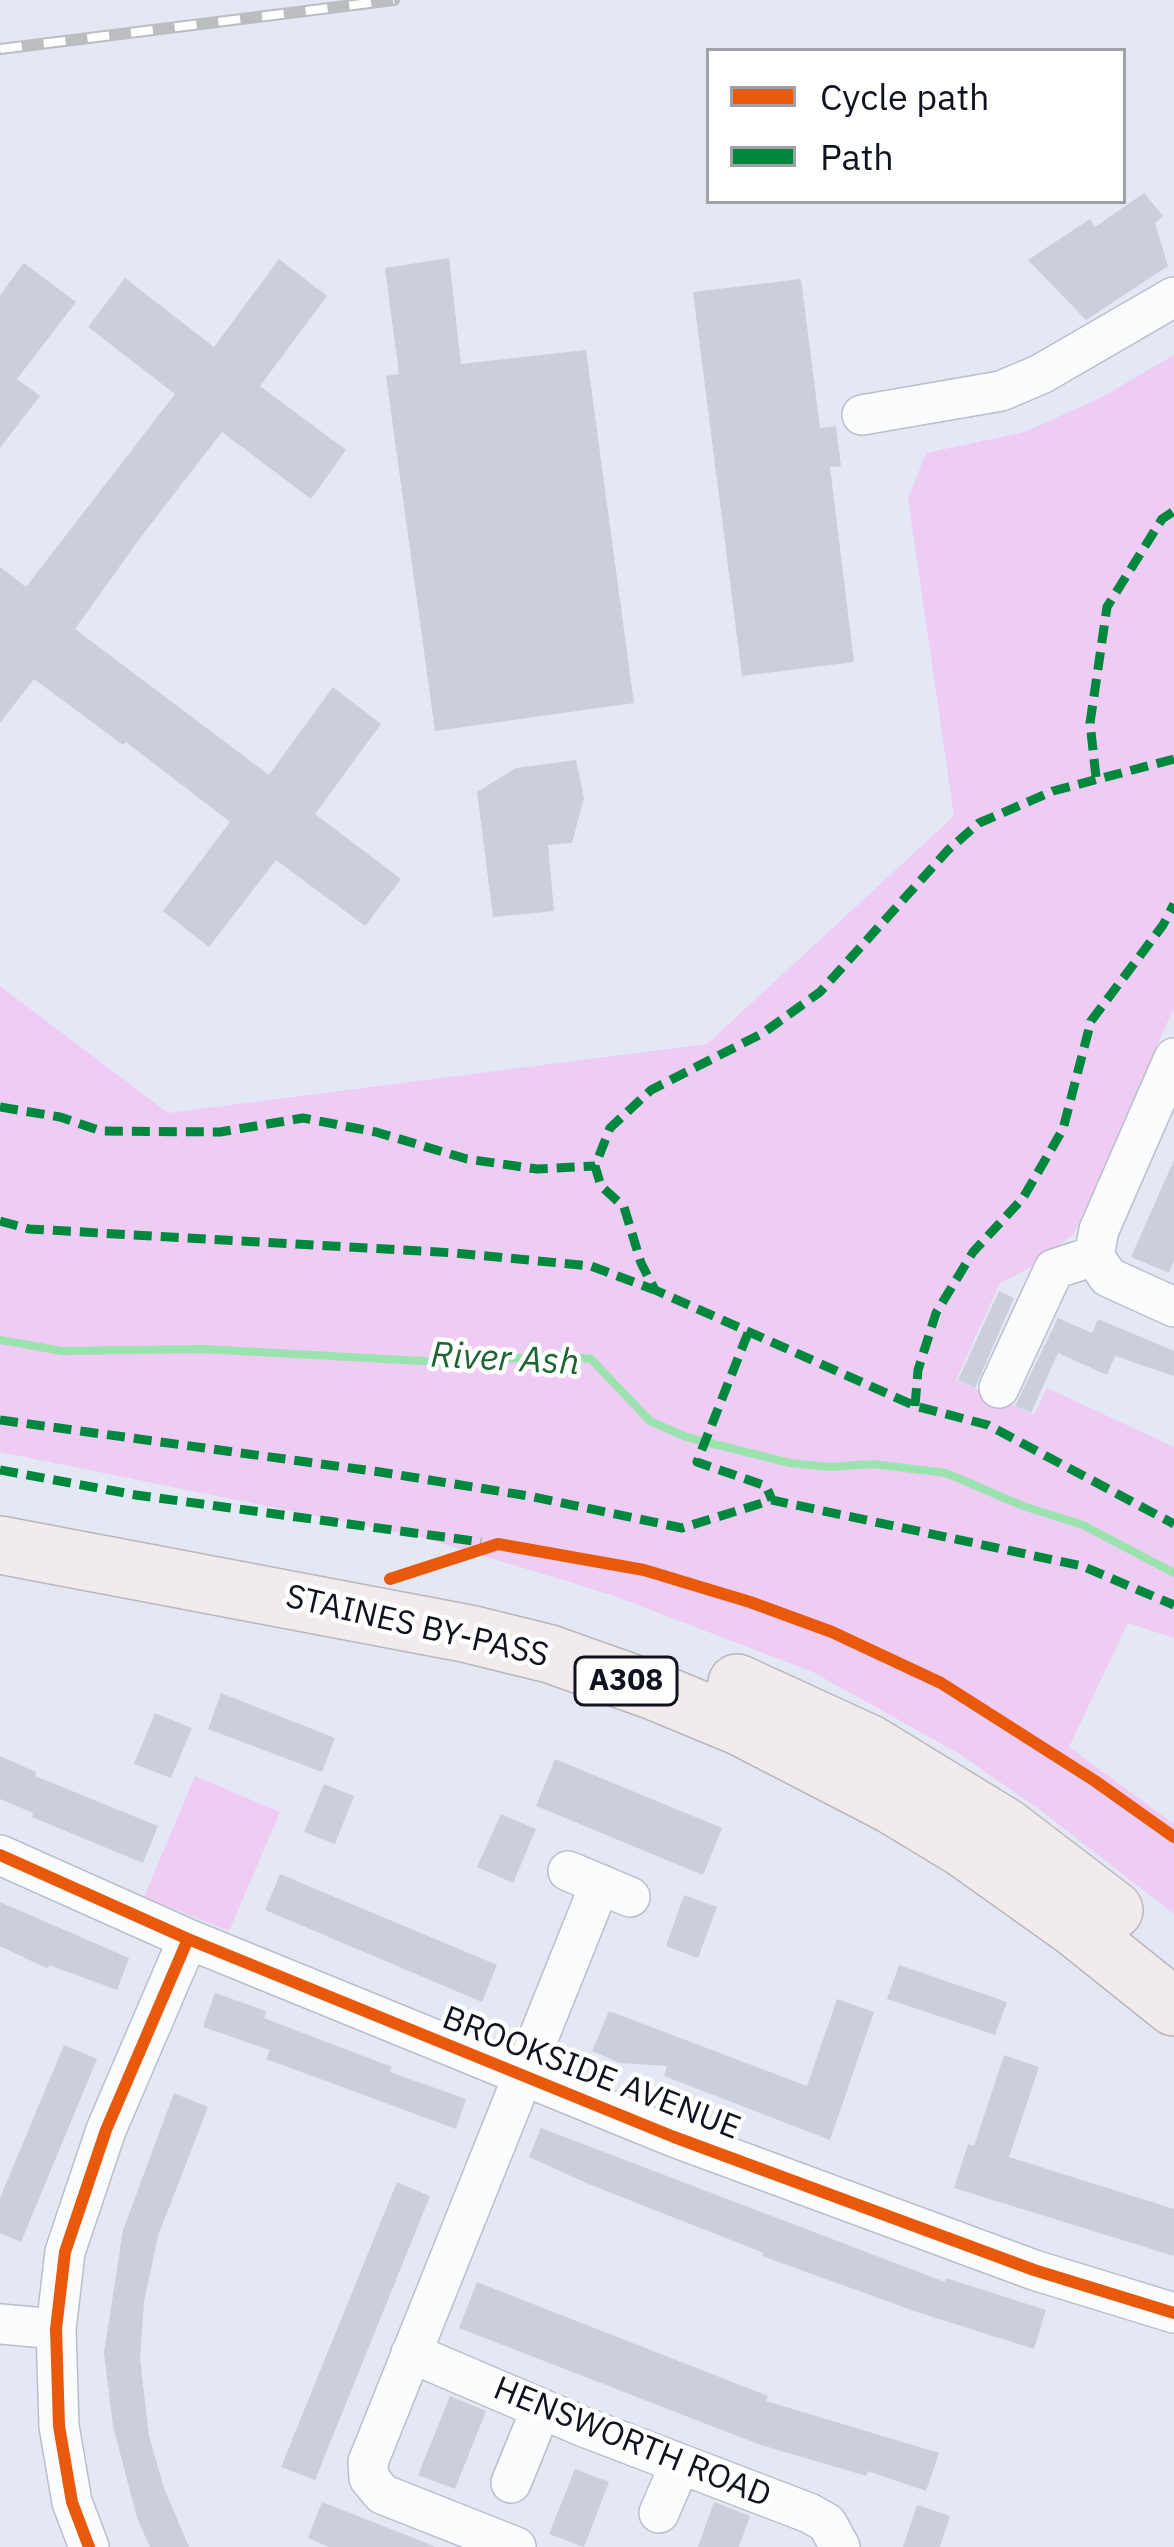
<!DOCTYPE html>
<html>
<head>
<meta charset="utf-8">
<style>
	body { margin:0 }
	#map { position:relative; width:1174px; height:2547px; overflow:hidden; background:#e4e8f5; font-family:"IBM Plex Sans",sans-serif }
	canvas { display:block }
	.legend { position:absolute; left:706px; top:48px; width:420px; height:156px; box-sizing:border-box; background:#fff; border:3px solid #9fa1a6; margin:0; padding:15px 21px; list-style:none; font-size:36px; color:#0f1320 }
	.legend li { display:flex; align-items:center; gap:24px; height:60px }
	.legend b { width:60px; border:3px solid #9fa1a6 }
</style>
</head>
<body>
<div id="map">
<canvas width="1174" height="2547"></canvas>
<ul class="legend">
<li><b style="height:15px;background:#e8590c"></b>Cycle path</li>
<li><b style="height:15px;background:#00873e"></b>Path</li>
</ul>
</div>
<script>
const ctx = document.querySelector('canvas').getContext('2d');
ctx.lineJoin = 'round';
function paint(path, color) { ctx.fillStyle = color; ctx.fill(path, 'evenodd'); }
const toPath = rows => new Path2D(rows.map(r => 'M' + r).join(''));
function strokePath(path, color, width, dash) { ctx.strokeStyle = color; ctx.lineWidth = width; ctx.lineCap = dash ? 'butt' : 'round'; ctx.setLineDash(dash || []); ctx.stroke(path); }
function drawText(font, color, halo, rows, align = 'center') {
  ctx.font = font + ' "IBM Plex Sans",sans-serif'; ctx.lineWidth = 9; ctx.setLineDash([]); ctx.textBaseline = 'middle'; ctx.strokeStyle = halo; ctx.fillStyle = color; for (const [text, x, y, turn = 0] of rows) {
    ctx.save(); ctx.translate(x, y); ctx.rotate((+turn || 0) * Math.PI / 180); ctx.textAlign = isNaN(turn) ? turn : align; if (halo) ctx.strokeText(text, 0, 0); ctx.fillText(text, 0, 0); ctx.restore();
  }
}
const green = toPath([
	[1174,355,1174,1007,1074,1234,1033,1266,1000,1283,956,1380,1034,1415,1047,1388,1174,1447,1174,1638,1128,1623,1069,1747,1174,1824,1174,1914,1039,1809,958,1753,813,1672,609,1594,424,1538,0,1452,0,986,168,1113,707,1044,954,816,908,499,926,453,1025,432,1102,397],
	[195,1776,280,1812,229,1931,144,1897]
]);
const stream = toPath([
	[0,1340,62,1351,203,1349,459,1363,556,1355,591,1359,650,1421,686,1437,790,1463,830,1467,873,1464,946,1473,1023,1506,1083,1525,1174,1573]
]);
const building = toPath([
	[1144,193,1163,216,1155,223,1168,266,1086,320,1028,260,1090,219,1095,227],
	[449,258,461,364,586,350,634,703,435,731,386,376,399,374,385,268],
	[279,259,327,296,260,386,346,450,311,499,222,432,140,538,75,629,269,775,333,687,381,724,315,814,401,879,365,926,276,860,209,947,163,911,230,822,126,742,123,745,34,679,0,723,0,567,26,587,175,394,88,327,125,278,214,347],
	[24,263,76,302,17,379,40,396,0,448,0,295],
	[801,279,820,428,836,426,841,466,830,467,854,662,742,676,693,292],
	[576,760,584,798,572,843,548,845,554,911,493,917,477,792,516,768],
	[1174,1160,1174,1261,1169,1273,1131,1257],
	[999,1291,1014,1298,975,1388,958,1380],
	[1058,1318,1092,1333,1098,1319,1174,1351,1174,1376,1115,1356,1107,1375,1058,1353,1031,1413,1015,1406],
	[221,1693,335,1738,322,1772,208,1729],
	[155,1713,192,1728,171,1778,134,1764],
	[0,1756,36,1772,35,1776,158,1826,143,1863,32,1817,33,1813,0,1799],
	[555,1759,722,1828,703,1875,536,1806],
	[324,1784,354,1796,335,1844,304,1832],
	[501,1814,536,1829,513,1883,477,1867],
	[280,1874,497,1965,482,2002,265,1910],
	[684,1895,717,1907,698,1958,666,1946],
	[0,1902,129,1958,117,1990,49,1965,48,1969,0,1946],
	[899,1965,1007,2002,995,2035,887,1999],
	[215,1993,266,2011,264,2018,392,2067,390,2072,466,2099,456,2129,266,2059,270,2050,203,2027],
	[837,1999,874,2012,830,2140,664,2076,667,2066,620,2063,592,2051,609,2011,807,2086],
	[64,2045,97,2059,21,2242,0,2233,0,2198],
	[1004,2055,1039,2067,1009,2157,1174,2209,1174,2256,954,2188,968,2144,974,2146],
	[174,2093,208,2107,158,2236,144,2302,140,2359,149,2436,164,2488,189,2547,150,2547,137,2518,113,2426,104,2353,123,2230],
	[541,2128,945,2282,946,2278,1046,2310,1034,2349,917,2312,762,2256,764,2253,586,2183,529,2157],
	[397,2182,430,2196,315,2480,281,2467],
	[477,2282,768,2396,766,2401,939,2453,926,2491,868,2471,866,2476,758,2444,459,2328],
	[450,2396,486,2411,455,2489,418,2475],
	[575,2469,609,2482,584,2547,549,2534],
	[322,2502,434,2546,434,2547,329,2547,308,2538],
	[714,2502,750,2516,739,2547,698,2547],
	[917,2505,950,2516,940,2547,903,2547]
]);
const minor = toPath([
	[862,415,1001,391,1041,374,1174,297],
	[1174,1058,1099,1230,1094,1256,1108,1277,1174,1307],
	[999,1388,1054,1269,1094,1256],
	[0,1855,188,1939,674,2137,1034,2270,1174,2313],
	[568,1871,630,1897],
	[0,2324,56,2329],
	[411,2353,584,2427,809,2513,827,2523,840,2547],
	[511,2483,541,2409],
	[659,2513,680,2464],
	[89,2547,72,2502,59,2426,56,2329,65,2252,106,2130,188,1939],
	[516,2547,382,2494,369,2478,368,2462,600,1884]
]);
const highway = toPath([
	[0,1545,469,1634,550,1654,654,1691,741,1727,892,1805,963,1848,1074,1927,1174,2007],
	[737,1683,870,1744,1004,1826,1114,1910]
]);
const rail = toPath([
	[0,49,394,0]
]);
const quiet = toPath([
	[1174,759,1053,791,979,823,948,850,820,992,763,1033,651,1090,610,1128,595,1166,601,1186,624,1207,641,1263,655,1290,915,1406,988,1425,1174,1524],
	[1096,777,1090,723,1107,607,1162,519,1174,511],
	[0,1107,60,1117,101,1131,220,1132,303,1118,376,1132,467,1159,537,1169,595,1166],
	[0,1221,29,1229,455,1253,591,1266,655,1290],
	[748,1333,697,1462,766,1486,772,1500],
	[915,1406,918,1370,936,1313,973,1252,1023,1198,1063,1129,1091,1021,1163,925,1174,904],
	[0,1420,380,1472,529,1496,682,1528,772,1500,1082,1566,1174,1605],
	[0,1470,136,1495,481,1542]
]);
const cycleway = toPath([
	[390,1579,498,1544,644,1570,750,1602,832,1632,941,1683,1095,1781,1174,1837],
	[0,1855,188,1939,674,2137,1034,2270,1174,2313],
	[89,2547,72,2502,59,2426,56,2329,65,2252,106,2130,188,1939]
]);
const shields = [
	[626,1681,102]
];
const shieldNames = [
	["A308",626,1681]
];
const streetNames = [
	["STAINES BY-PASS",417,1627,13],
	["BROOKSIDE AVENUE",591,2074,21],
	["HENSWORTH ROAD",632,2443,22]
];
const waterNames = [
	["River Ash",505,1360,3]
];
paint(green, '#eeccf3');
strokePath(stream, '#9ae3af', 8);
paint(building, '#cbcfdc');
strokePath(minor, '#babecb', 42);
strokePath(highway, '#bbb6bc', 60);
strokePath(minor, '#fbfcfe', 39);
strokePath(highway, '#f1ebeb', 57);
strokePath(rail, '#bcbdc0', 12);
strokePath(rail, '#fff', 8, [22]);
strokePath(quiet, '#00873e', 9, [18, 9]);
strokePath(cycleway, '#e8590c', 12);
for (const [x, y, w] of shields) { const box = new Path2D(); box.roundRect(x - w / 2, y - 24, w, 48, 9); ctx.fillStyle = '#fff'; ctx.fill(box); strokePath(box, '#0f1320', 3); }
drawText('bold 30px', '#0f1320', null, shieldNames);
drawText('33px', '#0f1320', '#fff', streetNames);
drawText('italic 36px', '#1e6533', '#fff', waterNames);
</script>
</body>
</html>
